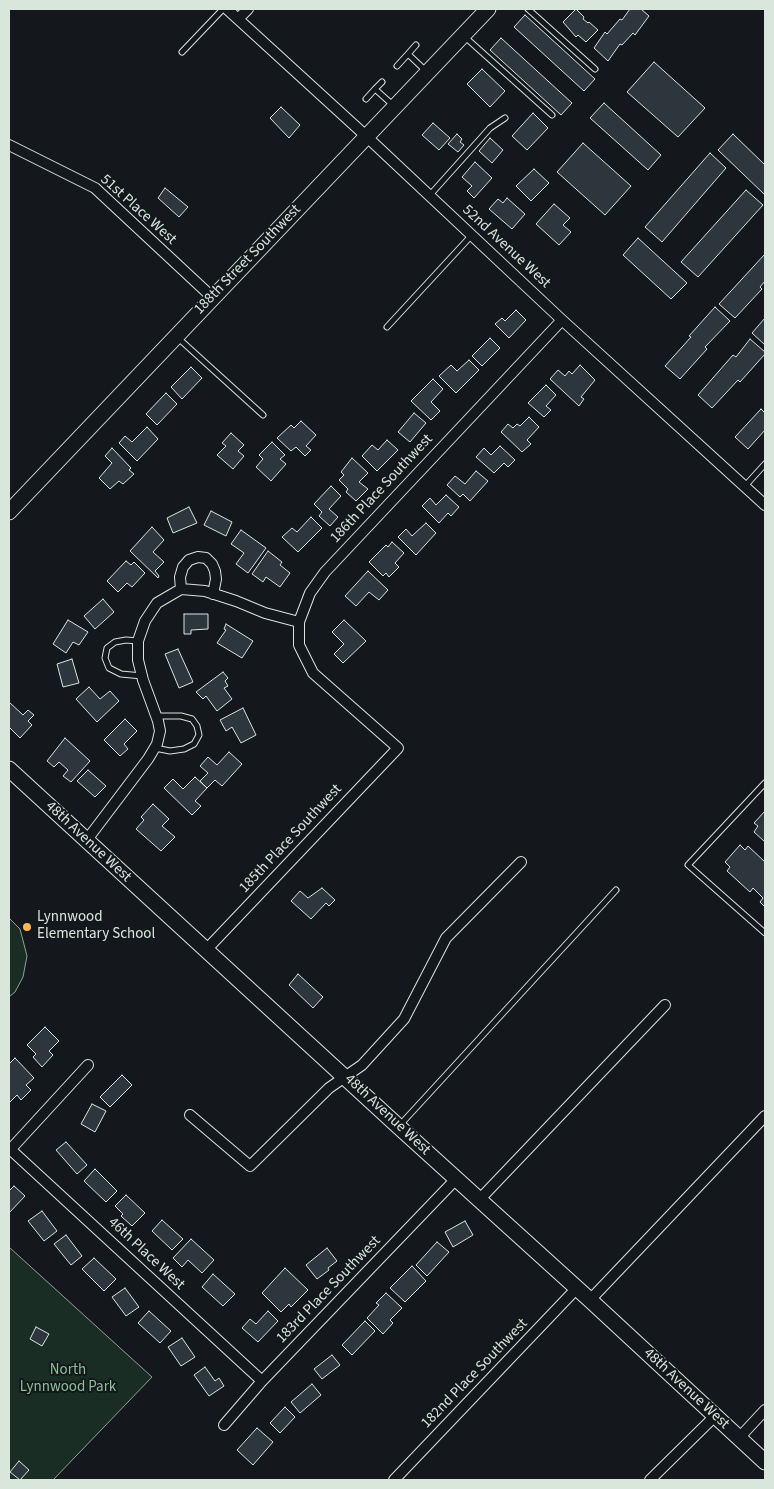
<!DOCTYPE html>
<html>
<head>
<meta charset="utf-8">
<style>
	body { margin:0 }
	#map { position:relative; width:774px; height:1489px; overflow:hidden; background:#14181c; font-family:"Source Sans 3",sans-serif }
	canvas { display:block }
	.frame { position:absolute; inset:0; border:10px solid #d8e6dc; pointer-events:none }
</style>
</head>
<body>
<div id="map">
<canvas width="774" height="1489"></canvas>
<div class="frame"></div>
</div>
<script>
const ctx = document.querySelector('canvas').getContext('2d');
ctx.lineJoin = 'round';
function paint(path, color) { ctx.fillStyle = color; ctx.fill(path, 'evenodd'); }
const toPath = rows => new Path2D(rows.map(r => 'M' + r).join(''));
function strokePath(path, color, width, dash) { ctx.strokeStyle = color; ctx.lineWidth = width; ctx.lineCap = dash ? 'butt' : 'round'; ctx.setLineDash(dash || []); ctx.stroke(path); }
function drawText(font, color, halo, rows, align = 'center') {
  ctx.font = font + ' "Source Sans 3",sans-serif'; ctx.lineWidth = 4; ctx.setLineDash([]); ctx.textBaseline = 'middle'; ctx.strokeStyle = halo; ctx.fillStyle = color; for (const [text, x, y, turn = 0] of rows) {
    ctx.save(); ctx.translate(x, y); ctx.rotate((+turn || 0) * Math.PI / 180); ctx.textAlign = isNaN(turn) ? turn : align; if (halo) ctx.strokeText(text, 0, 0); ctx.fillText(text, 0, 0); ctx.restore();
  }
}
const green = toPath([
	[9,918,20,929,27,956,23,977,15,992,9,997,9,918],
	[9,1247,152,1377,53,1480,9,1480,9,1247]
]);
const building = toPath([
	[576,9,584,17,583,19,588,23,589,22,598,30,586,42,578,35,576,37,563,22,576,9],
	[630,9,641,9,649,16,635,35,633,33,622,45,620,44,608,61,594,48,605,32,607,34,620,19,622,20,630,9],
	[525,15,595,79,584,91,514,27,525,15],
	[501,38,572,103,561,115,490,50,501,38],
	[654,62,705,108,678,137,627,92,654,62],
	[482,69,505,91,490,107,467,84,482,69],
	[604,103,661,155,648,170,590,118,604,103],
	[281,107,300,125,289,138,270,118,281,107],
	[533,113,548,128,527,150,512,136,533,113],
	[433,123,450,138,439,150,422,135,433,123],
	[457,134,462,139,460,142,464,145,458,152,448,144,457,134],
	[733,134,765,165,765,195,718,150,733,134],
	[490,138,503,150,492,163,479,151,490,138],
	[583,143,631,186,605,215,557,172,583,143],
	[710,153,726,168,662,242,645,227,710,153],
	[475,162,492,178,474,198,467,191,472,186,462,177,475,162],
	[534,169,549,183,531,201,516,186,534,169],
	[165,188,188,207,179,217,158,198,165,188],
	[746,190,763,205,698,277,681,262,746,190],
	[507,198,525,214,512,229,489,209,498,199,503,203,507,198],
	[554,204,570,218,563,225,571,232,559,245,536,224,554,204],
	[638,238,687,283,671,299,623,255,638,238],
	[765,254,765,281,760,287,762,289,735,318,719,304,765,254],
	[715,307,730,321,705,347,707,349,680,379,665,366,691,337,689,336,715,307],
	[516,310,526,320,509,338,495,324,502,318,505,321,516,310],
	[765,318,765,345,752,333,765,318],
	[490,338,500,348,482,366,472,356,490,338],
	[750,339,765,352,765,354,740,382,738,380,712,408,698,395,733,355,736,357,750,339],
	[469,360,479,370,456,393,439,376,451,365,457,371,469,360],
	[580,365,595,380,581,397,584,399,579,406,550,379,558,370,565,376,569,371,572,374,580,365],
	[191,367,202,378,182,399,171,387,191,367],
	[433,379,443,389,431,402,440,411,431,420,411,401,433,379],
	[546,385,556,395,546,406,551,410,544,417,528,403,546,385],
	[166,393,177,404,157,425,146,414,166,393],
	[761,409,765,413,765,430,748,449,735,437,761,409],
	[414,413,426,423,410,442,398,432,414,413],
	[529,417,539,427,527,440,531,444,522,452,501,432,508,424,513,428,517,424,520,426,529,417],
	[301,421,316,435,306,446,311,450,305,456,296,447,291,451,277,438,291,425,294,428,301,421],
	[147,427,158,439,137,461,119,443,125,436,132,442,147,427],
	[231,433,244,445,238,451,244,456,233,469,217,455,226,446,222,443,231,433],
	[387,440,398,450,377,471,362,456,372,445,378,450,387,440],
	[272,442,285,455,280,459,286,464,271,481,256,467,263,459,259,455,272,442],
	[500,446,515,460,508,467,504,463,494,473,476,457,484,448,491,455,500,446],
	[112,448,131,468,129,470,134,474,123,484,119,481,110,489,99,478,112,463,105,456,112,448],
	[352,458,368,473,359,482,368,489,356,501,346,492,348,489,339,480,344,475,341,472,352,458],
	[476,471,488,481,470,501,463,494,460,497,447,485,455,476,465,484,476,471],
	[331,486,341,496,329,509,338,517,330,526,319,516,322,512,314,504,331,486],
	[446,495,459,507,451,516,448,513,439,523,422,506,430,498,436,505,446,495],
	[189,507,197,523,173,533,167,518,189,507],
	[211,511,232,522,226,536,204,525,211,511],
	[311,517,322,528,298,552,282,537,292,528,297,532,311,517],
	[426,523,436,533,416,555,398,537,406,529,412,536,426,523],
	[152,527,164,540,153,552,164,562,155,571,159,576,158,578,130,551,152,527],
	[241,530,266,548,248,573,236,564,244,553,231,544,241,530],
	[392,542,404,553,395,563,399,567,389,577,386,573,383,576,369,562,386,545,388,547,392,542],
	[268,551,282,562,280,565,290,573,280,587,266,577,263,582,252,574,268,551],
	[126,561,131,565,134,562,145,573,132,587,127,583,118,592,107,581,126,561],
	[368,571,388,590,379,600,369,592,356,606,345,596,368,571],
	[103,599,114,612,95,629,84,616,103,599],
	[184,614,208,614,208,629,191,630,191,634,184,634,184,614],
	[68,620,88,632,79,645,73,642,66,653,53,644,68,620],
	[344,620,366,641,343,663,334,654,344,644,332,632,344,620],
	[226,624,253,641,242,658,217,643,226,630,224,629,226,624],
	[178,649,193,682,179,688,165,654,178,649],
	[72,659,79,683,63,687,57,664,72,659],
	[223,672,228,678,225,681,228,686,224,688,232,699,217,711,206,696,203,699,196,692,223,672],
	[89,687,100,699,110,691,119,701,97,722,76,699,89,687],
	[9,702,23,715,28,710,34,715,28,721,32,725,20,738,9,727,9,702],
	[243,708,256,735,241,743,232,727,226,731,220,720,243,708],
	[125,719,137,731,124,744,128,749,120,756,104,740,125,719],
	[65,738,90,761,71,782,63,776,68,770,59,762,54,767,47,761,65,738],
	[229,752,242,764,222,786,215,780,207,788,200,781,208,773,200,766,208,757,217,765,229,752],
	[88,770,106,786,95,797,77,781,88,770],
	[195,777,207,788,195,801,201,806,192,815,164,788,173,779,183,789,195,777],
	[153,804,169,819,162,826,175,837,161,851,136,829,144,820,141,817,153,804],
	[765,811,765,842,754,832,758,826,754,823,765,811],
	[740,845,745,850,748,846,765,862,765,907,760,902,763,898,753,888,750,892,727,871,730,867,725,862,740,845],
	[322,888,335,900,329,906,326,903,311,919,291,901,300,891,308,898,322,888],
	[298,974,323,997,313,1008,289,985,298,974],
	[45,1027,59,1041,49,1051,53,1055,42,1067,33,1057,36,1054,27,1045,45,1027],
	[15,1058,34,1078,26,1085,31,1090,21,1100,17,1095,9,1103,9,1064,15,1058],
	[122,1075,132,1085,110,1107,100,1097,122,1075],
	[92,1104,106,1111,95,1132,81,1124,92,1104],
	[66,1142,87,1165,77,1174,56,1150,66,1142],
	[95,1169,117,1191,106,1202,84,1181,95,1169],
	[14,1186,25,1196,9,1213,9,1191,14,1186],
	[126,1195,145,1213,132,1226,121,1216,123,1214,115,1206,126,1195],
	[42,1211,57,1231,44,1241,28,1221,42,1211],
	[162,1220,183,1239,172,1250,152,1231,162,1220],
	[465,1221,473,1235,453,1247,445,1232,465,1221],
	[66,1235,82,1256,71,1265,54,1244,66,1235],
	[191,1239,214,1260,202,1273,188,1260,182,1267,173,1258,191,1239],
	[437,1242,449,1252,427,1276,416,1265,437,1242],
	[327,1248,337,1261,328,1268,329,1270,317,1279,306,1265,327,1248],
	[94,1258,116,1279,104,1291,82,1269,94,1258],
	[412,1266,426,1281,405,1302,390,1288,412,1266],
	[285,1268,308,1290,291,1307,289,1304,281,1312,262,1293,285,1268],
	[213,1274,235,1294,223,1306,202,1287,213,1274],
	[125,1288,139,1307,126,1316,112,1297,125,1288],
	[386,1293,402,1308,390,1320,393,1323,383,1334,367,1318,379,1305,376,1303,386,1293],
	[149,1311,171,1331,160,1343,138,1323,149,1311],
	[268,1311,278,1321,258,1342,242,1328,250,1319,256,1324,268,1311],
	[365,1321,375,1331,352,1355,342,1345,365,1321],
	[36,1327,49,1334,42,1346,30,1339,36,1327],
	[182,1338,195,1357,181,1366,168,1347,182,1338],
	[332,1355,340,1365,322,1379,314,1369,332,1355],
	[205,1367,215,1381,219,1378,224,1386,209,1396,194,1375,205,1367],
	[312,1384,321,1395,300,1413,291,1402,312,1384],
	[285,1407,295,1417,280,1433,270,1423,285,1407],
	[257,1428,273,1442,253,1465,237,1450,257,1428],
	[19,1461,29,1470,20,1480,10,1472,19,1461]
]);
const lane = toPath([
	[528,9,595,69],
	[465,37,552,115],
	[182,52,223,9],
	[408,54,416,45],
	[397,66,408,54,427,72],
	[375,89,382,82],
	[366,99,375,89,394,106],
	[430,195,490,128,505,118],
	[387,327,471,236],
	[177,337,263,415],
	[745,486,765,464],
	[138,641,126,640,115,642,107,648,105,658,109,668,121,674,142,676],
	[155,748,170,751,184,749,194,744,199,735,197,726,192,719,181,716,156,716],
	[765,783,688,865,765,933],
	[400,1125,616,890]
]);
const street = toPath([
	[227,9,366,136,562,320,765,505],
	[238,19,248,9],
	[9,145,95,188,212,297],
	[181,589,180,577,183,567,189,560,198,557,206,558,212,564,215,571,216,579,213,594],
	[86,841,148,759,157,744,160,731,158,721,143,680,138,660,138,641,145,621,157,603,181,589,205,591,236,601,265,613,299,622],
	[206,950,398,748,313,673,299,645,299,622,310,593,325,572,562,320],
	[190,1115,250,1166,329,1088,362,1065,404,1019,446,938,521,862],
	[10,1149,262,1381],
	[9,1151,88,1065],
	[480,1199,665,1005],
	[590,1300,765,1116],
	[224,1425,262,1381,457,1178],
	[739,1438,765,1410],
	[394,1480,577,1288],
	[650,1480,715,1416]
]);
const secondary = toPath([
	[9,512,488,9],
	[9,769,399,1127,590,1300,765,1462]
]);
const markers = [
	[27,927,5,"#ffb74d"]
];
const streetNames = [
	["51st Place West",138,210,42],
	["52nd Avenue West",506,247,43],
	["188th Street Southwest",248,260,-46],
	["186th Place Southwest",382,489,-47],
	["185th Place Southwest",291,839,-47],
	["48th Avenue West",88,842,43],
	["48th Avenue West",387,1115,43],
	["46th Place West",146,1254,43],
	["183rd Place Southwest",329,1290,-46],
	["182nd Place Southwest",475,1374,-46],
	["48th Avenue West",686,1389,43]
];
const poiNames = [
	["Lynnwood",37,918],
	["Elementary School",37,935]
];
const parkNames = [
	["North",68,1371],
	["Lynnwood Park",68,1388]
];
paint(green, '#1a2d24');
strokePath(green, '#939e99', 1);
paint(building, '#2c363c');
strokePath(building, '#d8e6dc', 1);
strokePath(lane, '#d8e6dc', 7);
strokePath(street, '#d8e6dc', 12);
strokePath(secondary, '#d8e6dc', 17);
strokePath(lane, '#14181c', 5);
strokePath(street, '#14181c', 10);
strokePath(secondary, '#14181c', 15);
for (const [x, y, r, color] of markers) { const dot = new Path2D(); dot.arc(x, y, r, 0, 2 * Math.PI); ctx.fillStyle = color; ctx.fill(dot); strokePath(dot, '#14181c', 2); }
drawText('15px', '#d8e6dc', '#14181c', streetNames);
drawText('15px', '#d8e6dc', '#14181c', poiNames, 'left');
drawText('15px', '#8ac095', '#14181c', parkNames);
</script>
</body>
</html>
